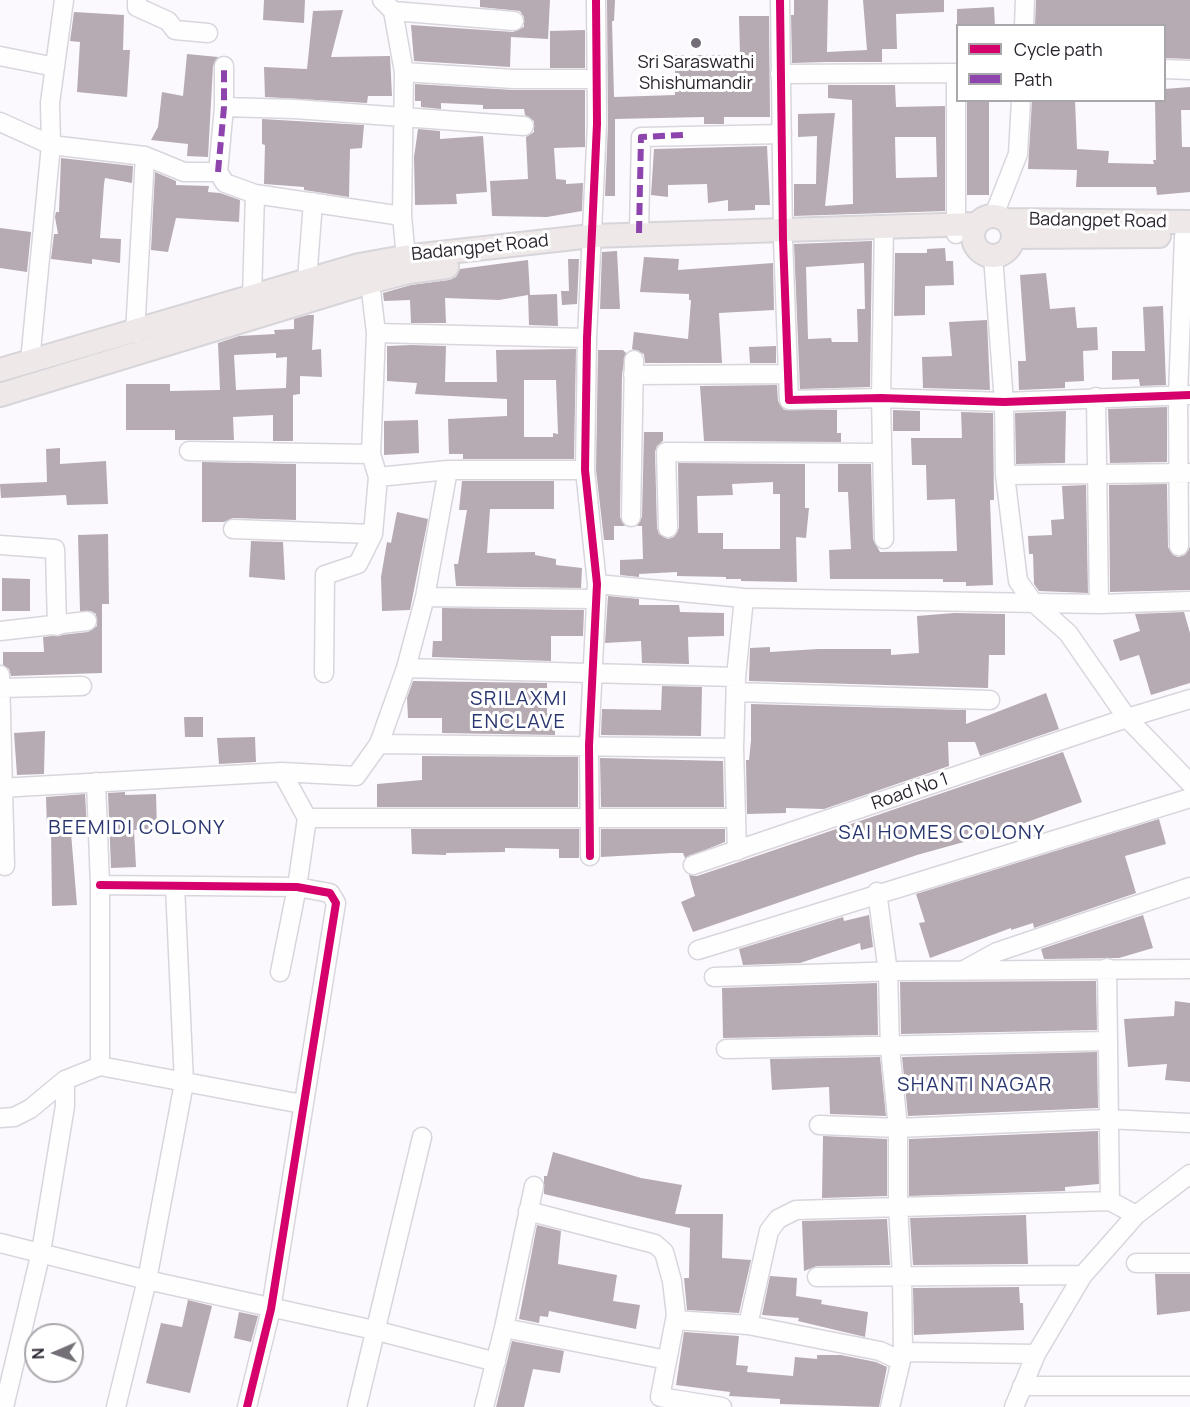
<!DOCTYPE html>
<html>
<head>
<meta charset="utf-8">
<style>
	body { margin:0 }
	#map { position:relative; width:1190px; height:1407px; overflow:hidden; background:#fbf9fd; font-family:Manrope,sans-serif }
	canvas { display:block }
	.legend { position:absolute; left:956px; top:24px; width:210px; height:78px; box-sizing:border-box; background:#fff; border:2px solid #aaa7ac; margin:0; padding:8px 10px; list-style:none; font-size:18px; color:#2b242f }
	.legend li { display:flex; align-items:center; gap:12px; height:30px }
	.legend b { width:30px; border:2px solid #aaa7ac }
	.north { position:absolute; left:24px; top:1323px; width:60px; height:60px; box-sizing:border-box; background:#fff; border:2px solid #aaa7ac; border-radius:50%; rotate:268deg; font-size:16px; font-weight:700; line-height:24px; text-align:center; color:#2b242f }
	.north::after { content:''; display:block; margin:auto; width:21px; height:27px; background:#746f77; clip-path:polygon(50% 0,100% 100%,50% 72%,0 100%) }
</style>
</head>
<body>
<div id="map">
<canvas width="1190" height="1407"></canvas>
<ul class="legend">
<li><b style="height:8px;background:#d6006c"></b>Cycle path</li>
<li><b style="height:8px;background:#8e44ad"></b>Path</li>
</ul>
<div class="north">N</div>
</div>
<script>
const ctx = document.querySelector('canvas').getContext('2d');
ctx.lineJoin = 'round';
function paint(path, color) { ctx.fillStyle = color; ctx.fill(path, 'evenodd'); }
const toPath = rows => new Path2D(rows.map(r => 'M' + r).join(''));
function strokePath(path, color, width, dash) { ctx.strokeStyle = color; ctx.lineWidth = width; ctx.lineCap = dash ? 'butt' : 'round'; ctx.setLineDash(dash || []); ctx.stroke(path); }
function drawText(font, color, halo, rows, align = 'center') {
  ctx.font = font + ' Manrope,sans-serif'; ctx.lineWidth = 6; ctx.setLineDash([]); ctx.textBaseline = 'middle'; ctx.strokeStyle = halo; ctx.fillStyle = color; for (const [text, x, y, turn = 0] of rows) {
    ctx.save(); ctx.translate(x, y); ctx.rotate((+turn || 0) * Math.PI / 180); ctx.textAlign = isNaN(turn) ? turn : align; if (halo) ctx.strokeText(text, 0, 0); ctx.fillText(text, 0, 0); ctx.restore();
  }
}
const building = toPath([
	[264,0,305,0,304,23,263,20],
	[480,0,550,0,548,39,511,37,510,67,414,61,411,25,513,32,524,27,524,17,520,11,480,7],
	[607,0,615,0,614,21,612,21,614,97,675,95,675,55,740,55,739,16,769,16,770,117,724,117,724,124,704,124,704,117,615,119,615,196,605,196,608,124],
	[794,0,828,0,827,52,867,50,863,0,944,0,944,12,896,14,897,49,882,49,882,62,827,62,827,57,827,62,792,63,791,15,794,15],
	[1036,0,1190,0,1190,59,1164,58,1164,26,1035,26],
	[994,7,995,26,957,26,957,9],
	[343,10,331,57,390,56,392,96,368,96,367,103,265,97,264,67,307,69,313,11],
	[74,12,124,15,123,50,130,50,127,97,77,92,80,42,70,41],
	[585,30,585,68,550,68,550,31],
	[187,54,218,57,213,66,208,157,187,156,188,144,151,140,158,127,162,92,183,96],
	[415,84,514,90,585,90,585,147,554,148,556,179,566,180,566,184,583,183,582,211,547,217,492,216,490,181,528,179,526,137,534,132,534,121,525,115,524,109,483,109,483,105,441,103,441,109,421,107,421,101,415,101],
	[828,85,895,85,896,107,945,106,945,211,794,216,794,184,816,184,817,136,798,137,798,114,835,113,825,206,853,204,852,100,828,98],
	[895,137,936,137,937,177,896,178],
	[1190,87,1190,110,1181,110,1182,147,1190,147,1190,192,1157,195,1156,187,1076,187,1077,170,1028,169,1032,100,1075,100,1077,149,1109,151,1108,163,1154,164,1153,160,1156,160,1155,100,1164,100,1164,89],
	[967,100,989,100,989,195,967,195],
	[262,119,364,125,362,148,350,149,349,197,304,190,304,187,264,184,265,145,262,144],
	[418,129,440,131,440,139,483,136,487,192,456,194,457,204,415,205,414,157],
	[767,146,770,205,755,205,755,210,728,211,728,200,708,203,707,184,668,185,668,197,651,195,654,149],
	[61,158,133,166,132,183,105,178,104,184,100,238,121,239,120,263,92,259,92,264,51,259,54,234,58,234,55,217,56,212,59,212],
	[155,172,176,181,176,185,209,186,208,192,220,193,240,200,239,222,176,218,168,252,151,250],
	[0,228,31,232,27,272,0,268],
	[872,241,870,387,800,389,794,244],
	[864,263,865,309,857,309,858,342,832,342,831,338,808,339,806,267],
	[945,248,946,261,953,261,954,285,925,286,925,315,894,316,895,253,927,253,927,249],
	[617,251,620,309,600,309,602,252],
	[644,257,679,259,678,270,773,263,774,310,719,313,722,363,645,363,644,354,632,349,634,332,688,339,691,300,689,300,689,294,640,292],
	[568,259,579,259,577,304,562,305,561,291,569,291],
	[528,260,530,295,557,294,558,326,529,325,528,295,499,300,445,298,446,323,411,323,410,300,384,301,383,293,411,285,449,280,456,277,460,269],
	[1046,273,1050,309,1075,307,1077,328,1097,327,1098,350,1083,351,1084,381,1065,382,1065,388,1019,390,1018,361,1026,361,1020,275],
	[1163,306,1166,385,1140,386,1139,379,1112,380,1112,351,1145,351,1143,307],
	[308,315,314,315,312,350,321,349,322,377,300,376,300,394,293,395,293,441,273,441,273,415,233,417,234,440,175,440,175,430,126,430,126,384,170,384,170,391,220,390,218,343,239,336,275,334,274,330,294,329,294,319],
	[276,353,276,358,287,357,286,388,236,390,234,355],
	[987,320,990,390,923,388,922,357,952,356,949,322],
	[411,345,446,346,445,382,497,382,496,350,576,349,574,459,463,459,463,454,449,454,448,419,507,416,507,399,415,394,417,383,387,381,387,346],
	[524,380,556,380,558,434,553,433,553,437,524,437],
	[776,346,776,363,750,363,749,347],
	[598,350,623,350,626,353,622,374,620,517,625,526,614,526,614,540,604,540,596,470],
	[777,385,778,401,784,410,837,410,837,433,841,433,841,442,704,441,700,386],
	[1167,407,1167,462,1110,463,1108,409],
	[893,410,920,411,920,431,893,431],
	[1066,411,1065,463,1016,464,1015,413],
	[961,412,993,413,994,500,990,500,993,585,966,586,966,582,943,582,943,579,830,579,829,550,851,549,848,492,838,492,838,464,871,464,873,539,880,552,957,551,955,499,927,500,926,465,912,465,911,438,962,438],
	[418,420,419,453,384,455,384,421],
	[644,432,663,432,663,441,657,446,655,452,657,528,659,534,668,539,674,537,679,528,678,463,805,464,805,508,809,508,806,538,796,537,797,582,741,581,741,579,726,579,726,577,677,576,677,572,639,574,639,577,620,575,620,560,643,559,642,526,637,526,642,517],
	[773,482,773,494,780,494,780,549,723,549,723,533,698,533,697,496,733,495,732,484],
	[60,448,60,464,106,461,108,504,67,505,66,495,1,498,0,484,47,482,46,449],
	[202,462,296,464,296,520,233,518,224,522,202,522],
	[462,481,554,481,554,509,490,509,487,553,535,552,535,555,556,559,556,565,582,568,581,588,456,586,454,564,458,564,467,510,459,510],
	[1167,484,1168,547,1173,555,1178,557,1185,555,1190,547,1190,590,1110,592,1109,485],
	[1086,485,1088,593,1039,591,1034,584,1033,554,1029,554,1028,536,1052,535,1051,520,1064,519,1062,486],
	[397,512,428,519,410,610,382,611,381,577,387,542,391,543],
	[108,534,109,604,102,604,102,673,11,676,9,669,3,665,3,652,44,652,43,637,88,632,97,626,96,614,91,611,80,611,78,535],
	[251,541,283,542,285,580,249,577],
	[2,578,30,579,30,611,2,611],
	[608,596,639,599,639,605,679,605,680,612,724,613,724,636,688,637,689,664,642,663,641,641,605,643],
	[442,608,584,610,583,636,551,636,551,661,432,657,433,641,442,641],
	[1184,612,1190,633,1190,683,1151,695,1139,655,1120,661,1113,640,1140,631,1135,614],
	[954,613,1005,614,1005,655,989,655,988,688,749,681,750,648,770,647,770,652,818,649,891,649,891,655,919,653,917,616],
	[413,681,547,683,547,713,555,713,555,735,442,733,442,718,408,718,407,698],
	[662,686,702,687,701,736,601,735,602,709,661,710],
	[1046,693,1059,729,980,756,975,742,948,742,949,766,824,809,786,808,786,813,747,814,746,760,749,760,751,741,751,704,966,710,966,724],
	[184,717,203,717,203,737,185,737],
	[45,731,44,774,17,775,14,733],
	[255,737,256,762,219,764,217,738],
	[1063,752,1082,802,1000,832,917,855,693,932,681,902,695,896,689,875,697,876,742,861],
	[422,756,578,757,578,807,377,807,377,784,422,780],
	[600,758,723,761,724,807,601,807],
	[125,792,125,795,156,794,157,829,134,830,136,867,111,868,108,793],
	[85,794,87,828,77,828,77,833,71,833,77,905,52,906,51,830,47,830,46,797],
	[1159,819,1166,844,1125,856,1136,893,1034,928,1033,923,1011,930,1011,928,930,958,919,923,925,922,916,894],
	[411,829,579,829,579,858,559,858,559,849,505,848,505,852,446,853,446,855,412,854],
	[601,829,725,829,725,842,685,858,683,853,672,853,601,857],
	[869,915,873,947,861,950,860,943,800,963,743,965,739,949,843,917,844,921],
	[1143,915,1153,948,1119,958,1044,959,1041,949],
	[1096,981,1097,1030,901,1034,900,982],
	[877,983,878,1035,723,1038,722,988],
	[1175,1001,1190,1003,1190,1082,1165,1080,1167,1064,1128,1067,1124,1019,1174,1016],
	[1097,1052,1098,1108,908,1116,902,1057],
	[880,1057,886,1116,830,1114,829,1087,772,1090,770,1059],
	[1098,1131,1099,1184,1065,1187,1065,1191,909,1196,909,1139],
	[823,1136,887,1139,887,1196,822,1198],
	[553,1152,641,1178,682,1185,675,1214,723,1214,722,1258,751,1260,739,1313,687,1310,684,1278,689,1278,690,1228,544,1194,544,1176,547,1176],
	[1026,1215,1028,1264,913,1265,910,1218],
	[887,1219,890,1265,817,1266,804,1271,802,1221],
	[537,1225,561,1231,558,1264,617,1275,613,1301,640,1305,636,1329,549,1311,548,1317,540,1316,539,1323,519,1319],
	[1155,1274,1190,1274,1190,1311,1157,1315],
	[770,1276,797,1278,796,1296,822,1300,821,1304,868,1312,865,1337,798,1321,799,1318,762,1315],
	[1019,1287,1020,1303,1023,1303,1024,1330,914,1335,913,1288],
	[188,1300,212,1306,190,1393,146,1383,161,1323,182,1327],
	[239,1312,258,1316,251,1342,234,1338],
	[684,1332,739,1336,736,1365,748,1366,747,1372,793,1376,795,1357,817,1359,817,1355,841,1355,876,1362,887,1367,879,1407,780,1404,780,1399,729,1396,730,1392,676,1385],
	[512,1341,564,1351,560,1373,533,1369,524,1407,496,1407]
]);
const minor = toPath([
	[137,0,137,7,168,21,175,30,208,33],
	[382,0,393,11,404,72,402,216,407,268],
	[780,0,783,239,789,400,881,398,1004,402,1190,395],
	[393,11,514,21],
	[1024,26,1025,0],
	[0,56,55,67],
	[1164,69,1190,70],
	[404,72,514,79,595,79],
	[780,74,956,73,956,234],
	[224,107,295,109,524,126],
	[0,122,51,145,145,156,184,172,218,172,225,183,255,194,402,216],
	[218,172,224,107,224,66],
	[994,215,1018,154,1021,100],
	[884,226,881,398,884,539],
	[639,233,641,137,782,134],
	[993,256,1004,402,1005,475,1018,581,1033,602,1068,633,1127,718,1190,783],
	[307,280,313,202],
	[252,297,255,194],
	[135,333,145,156],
	[376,333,587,338],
	[30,361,51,145,50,103,64,0],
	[633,375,786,374],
	[1096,397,1099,604],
	[189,451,371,454,376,333,370,282],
	[371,454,378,477,448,470,585,470],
	[1005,475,1190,473],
	[631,517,634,360],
	[668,528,666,452,881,453],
	[233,529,373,534,378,477],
	[0,545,55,549,57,626],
	[1179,546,1178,395,1184,236],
	[597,584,744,598,736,677,734,748,737,851],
	[425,597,596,599],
	[744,598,1099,604,1190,601],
	[0,631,87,621],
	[406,668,736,677],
	[324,673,325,575,358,564,373,534],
	[0,675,5,866],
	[0,688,82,686],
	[736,692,990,700],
	[379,744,406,668,425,597,448,470],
	[96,782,100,885,100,1066],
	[0,788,282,772,356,776,379,744,734,748],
	[307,818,734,818],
	[590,856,589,745,597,584,585,470,587,338,597,124,596,0],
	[693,865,1127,718,1190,699],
	[100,885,297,887,330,893,336,903,271,1309,247,1407],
	[877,892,888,972,890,1048,898,1128,898,1206,902,1276,903,1352,890,1407],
	[698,950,1190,798],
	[1107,968,1110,1201],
	[966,969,997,952,1190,887],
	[280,972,297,887,307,818,282,772],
	[714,977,899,971,1190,969],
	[726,1049,1108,1041],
	[0,1118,14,1117,30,1109,65,1080,100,1066,302,1104],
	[819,1125,898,1128,1107,1119,1190,1123],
	[528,1211,655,1244,664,1252,672,1281,676,1315,660,1397,722,1407],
	[0,1243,147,1280,374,1330,496,1362],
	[1136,1263,1190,1263],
	[817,1277,1083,1275],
	[675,1320,748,1325,880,1351,899,1360],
	[748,1325,769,1231,778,1219,796,1210,1110,1201,1136,1215],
	[504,1328,667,1360],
	[903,1352,1036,1354],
	[1022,1386,1190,1386],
	[4,1407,41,1252,65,1106,65,1080],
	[116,1407,147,1280,184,1083,175,886],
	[357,1407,422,1137],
	[484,1407,504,1328,534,1186],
	[1014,1407,1036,1354,1083,1275,1136,1215,1190,1174]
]);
const major = toPath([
	'973 236a20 20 0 1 1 40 0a20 20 0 1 1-40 0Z',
	[1007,220,1190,222],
	[1013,237,1159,236],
	[0,370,359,265,404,257,592,236,976,224],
	[0,395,370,282,408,272,447,267]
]);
const quiet = toPath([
	[956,73,958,73],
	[218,172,224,107,224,66],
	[639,233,641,137,683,135]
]);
const cycleway = toPath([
	[780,0,783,239,789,400,881,398,1004,402,1190,395],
	[590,856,589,745,597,584,585,470,587,338,597,124,596,0],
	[100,885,297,887,330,893,336,903,271,1309,247,1407]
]);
const markers = [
	[696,43,6,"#746f77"]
];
const poiNames = [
	["Sri Saraswathi",696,63],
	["Shishumandir",696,84]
];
const streetNames = [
	["Badangpet Road",1098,221,1],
	["Badangpet Road",480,248,-6],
	["Road No 1",910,792,-19]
];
const neighbourhoodNames = [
	["SRILAXMI",519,699],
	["ENCLAVE",519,722],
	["BEEMIDI COLONY",137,828],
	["SAI HOMES COLONY",942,833],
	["SHANTI NAGAR",975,1085]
];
paint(building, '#b7abb3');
strokePath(minor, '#d9d5dd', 21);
strokePath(major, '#d7d5d9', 26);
strokePath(minor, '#fefeff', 18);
strokePath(major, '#efe8e8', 22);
strokePath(quiet, '#8e44ad', 6, [12, 6]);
strokePath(cycleway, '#d6006c', 8);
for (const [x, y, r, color] of markers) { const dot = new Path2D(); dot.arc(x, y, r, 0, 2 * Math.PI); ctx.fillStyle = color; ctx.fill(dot); strokePath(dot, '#fff', 2); }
drawText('18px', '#2b242f', '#fff', poiNames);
drawText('18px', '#2b242f', '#fff', streetNames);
ctx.letterSpacing = '1.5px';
drawText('20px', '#2a3670', '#fff', neighbourhoodNames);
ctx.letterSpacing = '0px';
</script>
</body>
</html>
